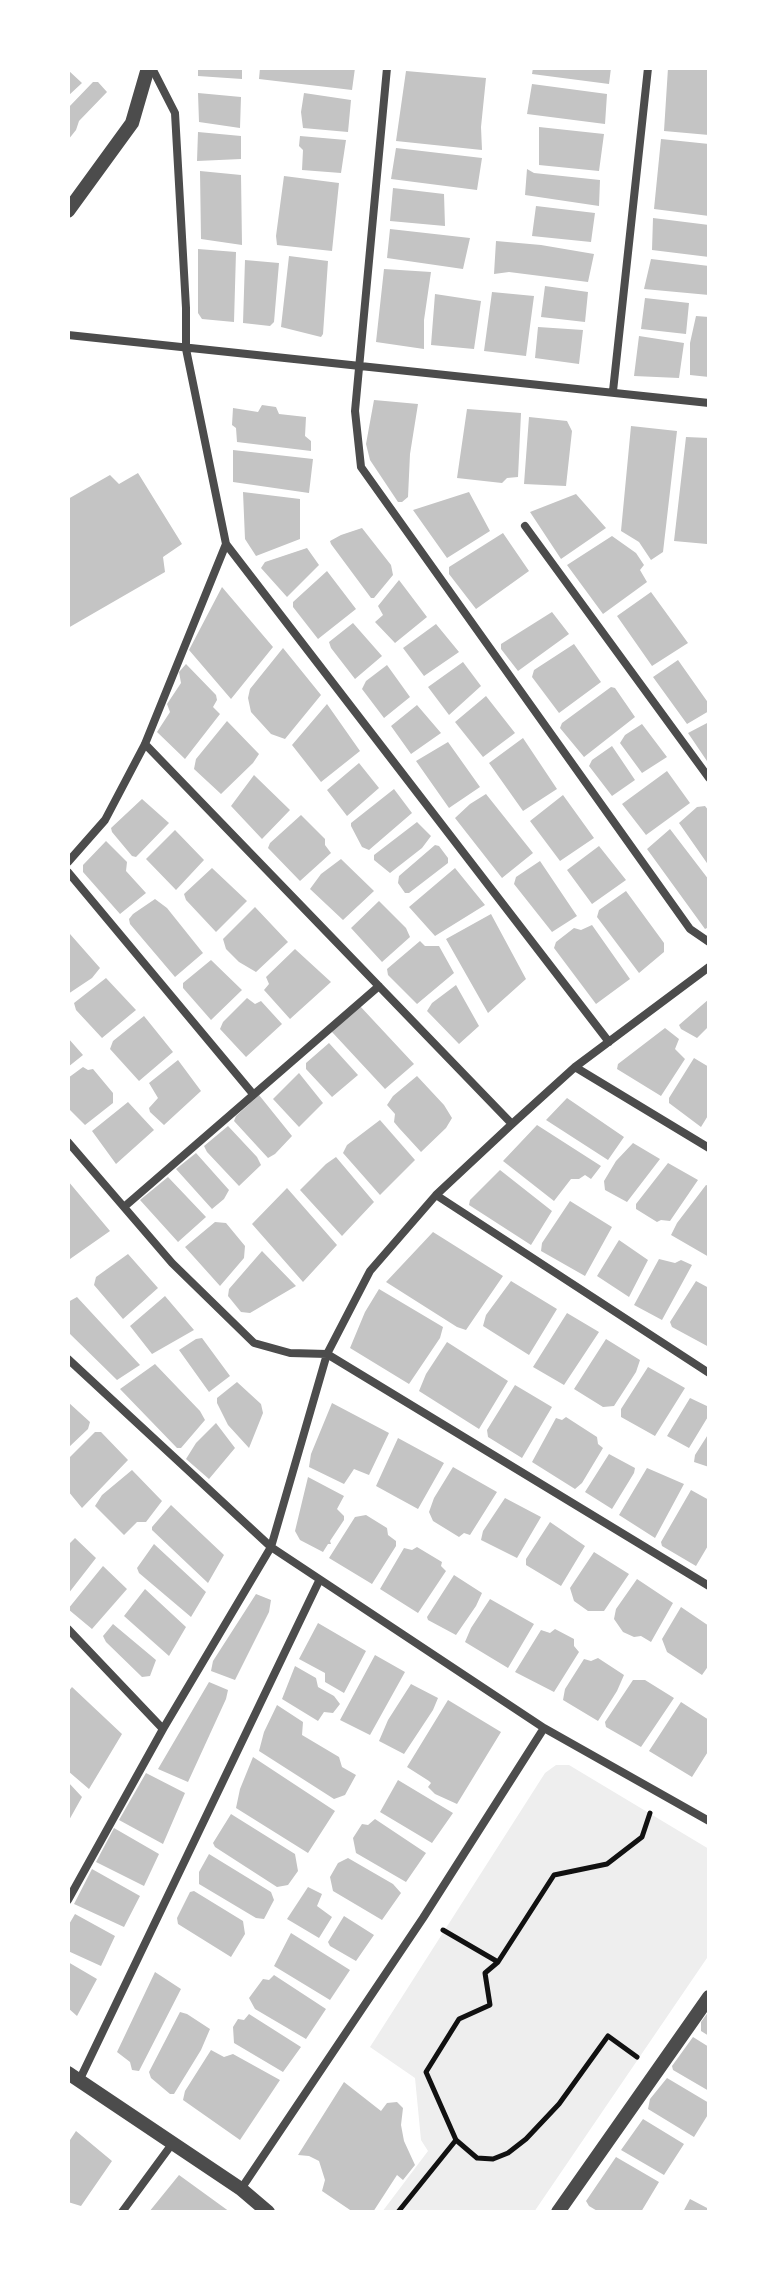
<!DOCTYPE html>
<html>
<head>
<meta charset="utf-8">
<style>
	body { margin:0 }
	#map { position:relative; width:777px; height:2280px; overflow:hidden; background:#fff; font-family:Arial,sans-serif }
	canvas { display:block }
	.frame { position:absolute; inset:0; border:70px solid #fff; pointer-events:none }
</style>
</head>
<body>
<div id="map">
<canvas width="777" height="2280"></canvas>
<div class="frame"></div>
</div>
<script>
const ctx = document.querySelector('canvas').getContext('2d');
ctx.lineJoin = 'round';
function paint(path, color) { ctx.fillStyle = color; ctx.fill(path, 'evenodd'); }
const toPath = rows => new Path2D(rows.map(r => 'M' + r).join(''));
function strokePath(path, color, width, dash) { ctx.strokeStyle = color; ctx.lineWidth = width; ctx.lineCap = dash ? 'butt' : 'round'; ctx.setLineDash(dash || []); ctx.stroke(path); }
const green = toPath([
	[556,1765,569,1765,709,1849,709,1955,534,2212,382,2212,428,2151,421,2140,415,2078,370,2047,545,1773]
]);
const building = toPath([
	[198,68,242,68,242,79,198,76],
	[260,68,355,68,352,90,259,79],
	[533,68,611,68,609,84,532,74],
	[668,68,709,68,709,135,664,131],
	[68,70,82,83,68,96],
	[406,71,486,78,481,127,482,150,396,141],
	[93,82,98,82,107,92,79,121,76,130,68,140,68,108],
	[532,84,607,94,605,124,527,114],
	[198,93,241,97,240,128,199,122],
	[304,93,351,100,348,132,303,128,301,112],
	[539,127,604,134,599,171,539,165],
	[198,132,241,136,241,159,197,161],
	[300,136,346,140,341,173,302,170,303,150,299,146],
	[661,139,709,144,709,216,654,209],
	[396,148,482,158,477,190,391,179],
	[527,169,534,173,600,180,599,206,525,195],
	[200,171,241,175,242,245,201,239],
	[284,176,339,183,332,251,277,245,276,236],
	[393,188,444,194,445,226,390,221],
	[536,206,595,213,591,242,532,236],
	[653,218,709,225,709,257,652,250],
	[390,229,470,238,463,269,387,258],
	[496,241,541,245,594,254,588,282,509,272,494,274],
	[198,249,236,252,234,322,202,319,198,313],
	[289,256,328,261,323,334,321,337,281,327],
	[651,259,709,266,709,295,644,289],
	[245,260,279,263,274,322,270,326,243,323],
	[384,269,431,272,424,320,424,349,376,342],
	[545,286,588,292,585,322,541,317],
	[492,292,534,296,526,356,484,351],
	[435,294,481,301,474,349,431,345],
	[645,298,689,303,686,334,641,329],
	[696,316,709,317,709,377,690,375,690,343],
	[538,327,583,330,579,364,535,358],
	[639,336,684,343,679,378,634,376],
	[374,400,418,404,410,454,408,497,402,502,398,502,370,460,366,444],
	[262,405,276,407,279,414,306,417,305,436,311,441,311,451,237,442,236,428,232,425,233,408,258,412],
	[467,409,521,413,518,477,507,478,502,483,457,478],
	[529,417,567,421,572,431,566,486,524,484],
	[631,426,677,431,663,552,651,560,639,542,621,531],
	[686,437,709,438,707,544,674,541],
	[233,450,313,459,309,493,233,482],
	[138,473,182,544,163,557,165,572,68,628,68,499,110,475,119,484],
	[243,492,300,499,300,539,256,556,245,539],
	[469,492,490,531,447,558,413,510],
	[576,494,606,528,561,559,530,512],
	[362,528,391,565,393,575,374,598,371,598,331,544,330,541,341,535],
	[503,533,529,571,476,609,449,574,449,567],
	[612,536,636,553,644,565,640,570,647,582,603,614,567,565],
	[307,548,319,565,287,597,261,568,265,562],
	[327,571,356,609,318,639,293,607,293,602],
	[399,580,427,617,395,643,375,622,383,615,378,606],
	[222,587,273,647,231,699,189,650],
	[651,592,688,643,652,666,617,616],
	[552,612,569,634,518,671,501,649,501,644],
	[353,623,382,656,355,679,331,648,329,642],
	[436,624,459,652,424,676,403,648],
	[574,644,601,682,559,713,532,677,534,670],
	[283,648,321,695,285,739,271,734,251,712,248,698,250,689],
	[678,660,709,704,709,711,687,724,653,677],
	[463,662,481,686,449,715,428,687],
	[186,664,216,695,217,700,213,707,220,714,185,759,157,732,170,712,167,704,181,683,179,672],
	[387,665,410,697,384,718,362,689,366,681],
	[611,687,615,688,635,717,584,757,560,728,562,723],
	[486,696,515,733,483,757,455,722],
	[327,704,360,751,321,782,292,745],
	[417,705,441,733,411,754,391,726],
	[227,721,259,754,253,763,221,794,194,769,196,759],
	[709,722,709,764,688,733],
	[642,724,667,757,642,773,620,743,625,735],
	[523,738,557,789,523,811,489,763],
	[448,742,480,787,449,808,416,761],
	[612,746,635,780,612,796,589,766,592,760],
	[359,763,379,788,347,816,327,790],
	[667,771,690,803,646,835,622,804],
	[254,775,290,810,262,839,231,806],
	[394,789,412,813,369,850,362,847,351,826,351,823],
	[486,794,533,853,502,878,455,818,470,804],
	[563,795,594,838,560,861,530,821],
	[142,799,169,823,136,857,132,856,112,832,111,828],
	[705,806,709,811,709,866,679,823,697,807],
	[301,815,325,839,325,845,331,853,300,881,268,848,270,843],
	[417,822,431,836,422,848,390,873,374,860,374,855],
	[670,829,709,880,709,927,705,929,647,849],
	[175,830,204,860,176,890,146,859],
	[106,841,127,862,126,871,146,893,120,914,83,872,83,865],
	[435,845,439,846,448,858,448,863,409,893,405,893,398,883,399,876],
	[599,846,626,880,592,904,567,870],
	[341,859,374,891,343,920,310,889,321,874],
	[540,861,577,916,552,932,514,884,516,877],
	[212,868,247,901,216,932,186,900,184,894],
	[455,868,485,905,435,936,409,907],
	[626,891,664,943,664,952,639,973,597,917,599,910],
	[155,899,167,908,203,953,175,977,130,924,129,919,133,914],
	[379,901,406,928,410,937,382,962,351,928],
	[255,907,288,942,256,972,239,962,226,949,223,939],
	[491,914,526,979,488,1013,446,939],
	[592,925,630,979,596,1004,554,948,556,942,574,928,581,930],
	[70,934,100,968,92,978,68,994,68,935],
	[420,941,425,946,439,946,454,973,417,1004,388,975,387,969],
	[295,949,331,982,290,1019,264,990,269,984,266,977],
	[211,960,242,990,211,1020,183,988,183,983],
	[106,978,136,1010,102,1038,76,1010,74,1003],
	[456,985,479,1026,459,1044,427,1011,432,1003],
	[247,998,255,1004,261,1001,282,1024,246,1057,220,1029,223,1022],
	[709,999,709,1026,697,1038,681,1029,679,1025],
	[359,1005,414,1064,385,1089,332,1032,339,1021],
	[144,1016,173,1052,139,1081,110,1049,113,1041],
	[665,1028,679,1039,675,1049,685,1059,661,1096,617,1069,618,1064],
	[68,1038,83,1055,68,1067],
	[329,1043,358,1075,332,1097,306,1069,306,1063],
	[694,1058,709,1067,709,1114,701,1127,669,1103,669,1098],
	[178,1060,201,1091,164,1125,150,1112,149,1108,158,1098,149,1083],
	[83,1067,88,1070,93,1069,113,1093,113,1103,85,1125,68,1108,68,1078],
	[299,1073,323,1103,299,1127,273,1099],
	[417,1076,444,1105,452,1118,446,1128,421,1152,399,1128,394,1122,395,1114,387,1105,393,1096],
	[259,1095,292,1136,275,1154,268,1158,234,1121,236,1116],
	[567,1098,624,1137,608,1160,546,1120],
	[128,1102,154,1130,116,1164,92,1131],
	[380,1120,415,1160,380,1195,343,1153,347,1145],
	[537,1125,601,1166,591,1179,585,1175,579,1179,571,1179,554,1201,503,1161],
	[228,1126,257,1157,261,1165,239,1186,207,1152,204,1146],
	[633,1143,660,1159,627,1202,605,1190,604,1181,616,1161],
	[196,1153,229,1190,224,1199,212,1209,176,1169],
	[336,1157,374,1202,342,1236,300,1190,326,1164],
	[668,1163,698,1180,670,1221,661,1220,657,1222,636,1209,636,1204],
	[500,1170,552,1211,531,1245,469,1205,470,1200],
	[168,1177,206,1217,178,1242,140,1200],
	[68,1181,110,1231,70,1259,68,1256],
	[706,1185,709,1186,709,1257,671,1235,677,1223],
	[287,1188,337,1245,303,1282,252,1224],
	[570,1201,612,1227,585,1276,541,1251,542,1243],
	[215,1222,226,1223,245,1246,244,1258,220,1286,185,1247],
	[433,1232,503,1276,466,1330,457,1327,386,1282],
	[619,1240,648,1260,629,1297,597,1276],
	[262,1251,296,1286,250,1313,241,1312,228,1296,229,1289],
	[128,1254,158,1288,123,1319,94,1285,96,1277],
	[659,1259,675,1263,681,1260,692,1265,662,1320,634,1305],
	[511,1281,557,1309,529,1355,483,1326,486,1315],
	[696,1281,709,1288,709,1347,672,1327,670,1322],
	[379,1289,443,1327,440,1338,409,1384,350,1348,365,1312],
	[165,1296,194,1330,152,1354,130,1326],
	[77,1297,140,1365,117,1380,68,1332,68,1302],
	[567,1313,599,1332,564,1385,533,1367],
	[202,1338,230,1376,209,1392,179,1350,196,1339],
	[606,1339,640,1360,636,1372,614,1406,603,1407,574,1389],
	[447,1342,508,1381,479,1429,419,1391,426,1374],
	[155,1364,200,1411,205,1420,181,1448,177,1448,120,1389],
	[648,1367,685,1388,655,1436,621,1417,621,1409],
	[237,1382,261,1404,263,1413,249,1448,228,1425,217,1403,217,1398],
	[515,1385,552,1407,522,1458,488,1437,487,1430],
	[690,1398,709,1407,709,1415,689,1448,667,1436],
	[68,1402,90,1422,88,1429,68,1448],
	[332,1403,389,1433,369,1475,354,1469,344,1484,309,1467,311,1454],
	[566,1417,597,1437,598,1444,603,1448,582,1483,575,1489,532,1462,556,1418,562,1420],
	[216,1423,235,1448,209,1479,186,1459,196,1443],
	[95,1432,101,1432,128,1460,82,1508,68,1491,68,1459],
	[709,1433,709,1467,694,1462,695,1455],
	[398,1438,444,1463,418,1509,376,1486],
	[609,1454,635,1468,634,1473,612,1509,585,1492],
	[453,1467,497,1492,470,1535,464,1533,459,1537,433,1521,429,1512,434,1498],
	[647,1468,684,1484,655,1538,619,1515],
	[132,1470,162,1501,146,1522,137,1522,124,1535,95,1506,102,1495],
	[308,1477,344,1496,337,1509,344,1516,344,1520,330,1541,331,1544,328,1544,323,1552,300,1540,295,1531],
	[691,1490,709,1500,709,1544,696,1566,662,1546,661,1542],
	[505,1498,541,1517,517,1558,481,1540,483,1531],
	[171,1505,224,1555,208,1583,152,1530,152,1527],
	[366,1515,387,1528,388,1535,396,1541,396,1546,372,1584,329,1558,355,1517],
	[550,1522,585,1546,561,1586,526,1565,526,1559],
	[75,1538,96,1558,68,1594,68,1545],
	[154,1544,206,1592,191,1617,139,1573,137,1568],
	[417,1547,442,1562,441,1566,446,1571,418,1613,380,1589,404,1548,412,1550],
	[594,1552,629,1574,604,1611,588,1611,574,1601,570,1588],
	[103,1566,127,1589,92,1629,68,1609],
	[454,1575,482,1593,476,1606,456,1635,428,1620,427,1617],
	[637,1579,673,1603,651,1642,641,1636,634,1637,623,1632,614,1619,616,1609],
	[145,1589,186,1627,169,1656,124,1616],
	[256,1594,271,1600,269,1612,235,1680,211,1671,213,1661],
	[490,1599,534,1624,508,1668,465,1642,471,1628],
	[681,1607,709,1626,709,1665,702,1675,667,1652,662,1639],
	[318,1623,366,1651,344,1693,325,1682,325,1673,299,1659],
	[113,1624,156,1660,150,1676,142,1677,106,1642,103,1636],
	[555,1629,574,1639,574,1646,579,1652,554,1692,515,1672,541,1630,550,1633],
	[375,1655,405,1672,370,1735,340,1720],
	[598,1658,624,1675,617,1691,598,1721,563,1700,565,1689,584,1659,591,1661],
	[295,1666,316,1678,318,1687,334,1696,340,1704,333,1713,324,1712,318,1721,282,1699],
	[633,1680,645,1680,674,1698,641,1747,606,1727,605,1722],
	[209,1682,228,1690,226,1699,188,1782,158,1769],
	[411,1684,438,1698,433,1710,404,1754,379,1741,388,1720],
	[72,1687,122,1734,89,1789,68,1771,68,1692],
	[448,1700,501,1732,457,1804,435,1794,428,1787,431,1783,429,1781,407,1767],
	[681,1702,709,1720,709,1750,692,1777,649,1751],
	[277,1705,303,1722,302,1735,339,1757,342,1767,356,1775,345,1795,334,1799,259,1751,264,1732],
	[253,1757,335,1811,308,1853,236,1808,240,1789],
	[146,1773,185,1793,163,1844,119,1820],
	[398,1780,453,1813,432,1843,380,1812],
	[68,1782,82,1797,68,1822],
	[231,1814,295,1854,298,1871,288,1885,277,1887,215,1847,213,1843],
	[375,1819,426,1853,406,1882,356,1853,353,1838,362,1824,368,1825],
	[114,1828,159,1854,144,1886,96,1862],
	[209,1854,271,1892,274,1900,264,1919,256,1918,199,1884,199,1872],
	[348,1858,393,1884,401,1893,382,1920,333,1891,330,1877,338,1863],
	[92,1869,140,1896,124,1927,74,1904],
	[308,1887,322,1894,317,1906,332,1917,319,1938,287,1919],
	[194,1891,243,1921,245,1934,231,1957,178,1924,177,1918,190,1892],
	[75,1914,115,1936,101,1966,68,1951,68,1926],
	[344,1916,374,1935,356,1961,330,1946,328,1942],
	[291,1933,350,1970,330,2000,274,1966],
	[68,1962,97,1979,77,2016,68,2008],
	[155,1972,181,1989,139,2071,132,2070,130,2062,117,2052],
	[274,1975,326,2009,306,2039,255,2009,249,1998,263,1979,269,1980],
	[709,2011,709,2036,701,2031,701,2022],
	[180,2012,187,2014,210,2029,201,2050,174,2094,170,2094,151,2078,149,2072],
	[249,2014,301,2047,283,2072,234,2043,233,2027,238,2019,244,2020],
	[693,2037,709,2047,709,2091,673,2070,672,2066],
	[211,2050,224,2057,233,2054,280,2080,240,2140,183,2100,185,2091],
	[667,2078,709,2103,709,2113,694,2137,648,2109,650,2099],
	[344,2082,381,2111,387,2103,397,2102,403,2108,401,2125,404,2141,415,2165,403,2180,397,2175,373,2212,353,2212,322,2191,325,2180,319,2161,309,2156,298,2155],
	[643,2119,684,2144,664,2175,621,2150],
	[76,2131,112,2161,81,2206,68,2202,68,2143],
	[616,2157,659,2182,641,2212,599,2212,589,2206,586,2201],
	[179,2175,230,2212,149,2212],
	[690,2199,709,2209,709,2212,683,2212]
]);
const path = toPath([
	[443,1930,498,1962],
	[637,2057,608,2036,559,2104,526,2139,508,2153,493,2159,477,2158,456,2140,426,2072,459,2019,490,2005,485,1973,498,1962,554,1875,607,1864,642,1837,650,1813],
	[398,2212,456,2140]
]);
const minor = toPath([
	[152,68,175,113,186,308,186,349,226,544,609,1042],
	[387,68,355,411,361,467,690,929,709,942],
	[68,335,709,403],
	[613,391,648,68],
	[525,526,709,778],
	[145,744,512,1124],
	[68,862,105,820,145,744,226,544],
	[68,872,253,1094],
	[575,1067,709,1148],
	[68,1142,172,1263,254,1343,290,1353,327,1354,709,1586],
	[436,1195,709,1373],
	[124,1207,379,986],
	[68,1359,271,1547,544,1728,709,1821],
	[68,1629,163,1729],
	[68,1900,163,1729,271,1547,327,1354,370,1271,436,1195,512,1124,575,1067,709,967],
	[79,2081,319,1581],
	[241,2189,423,1918,544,1728],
	[122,2212,172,2144]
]);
const tertiary = toPath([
	[68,211,132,123,148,68],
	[68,2073,241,2189,268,2212],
	[558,2212,709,1997]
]);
paint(green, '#eee');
paint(building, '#c4c4c4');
strokePath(path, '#111', 5);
strokePath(minor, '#4c4c4c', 8);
strokePath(tertiary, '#4c4c4c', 14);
</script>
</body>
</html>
